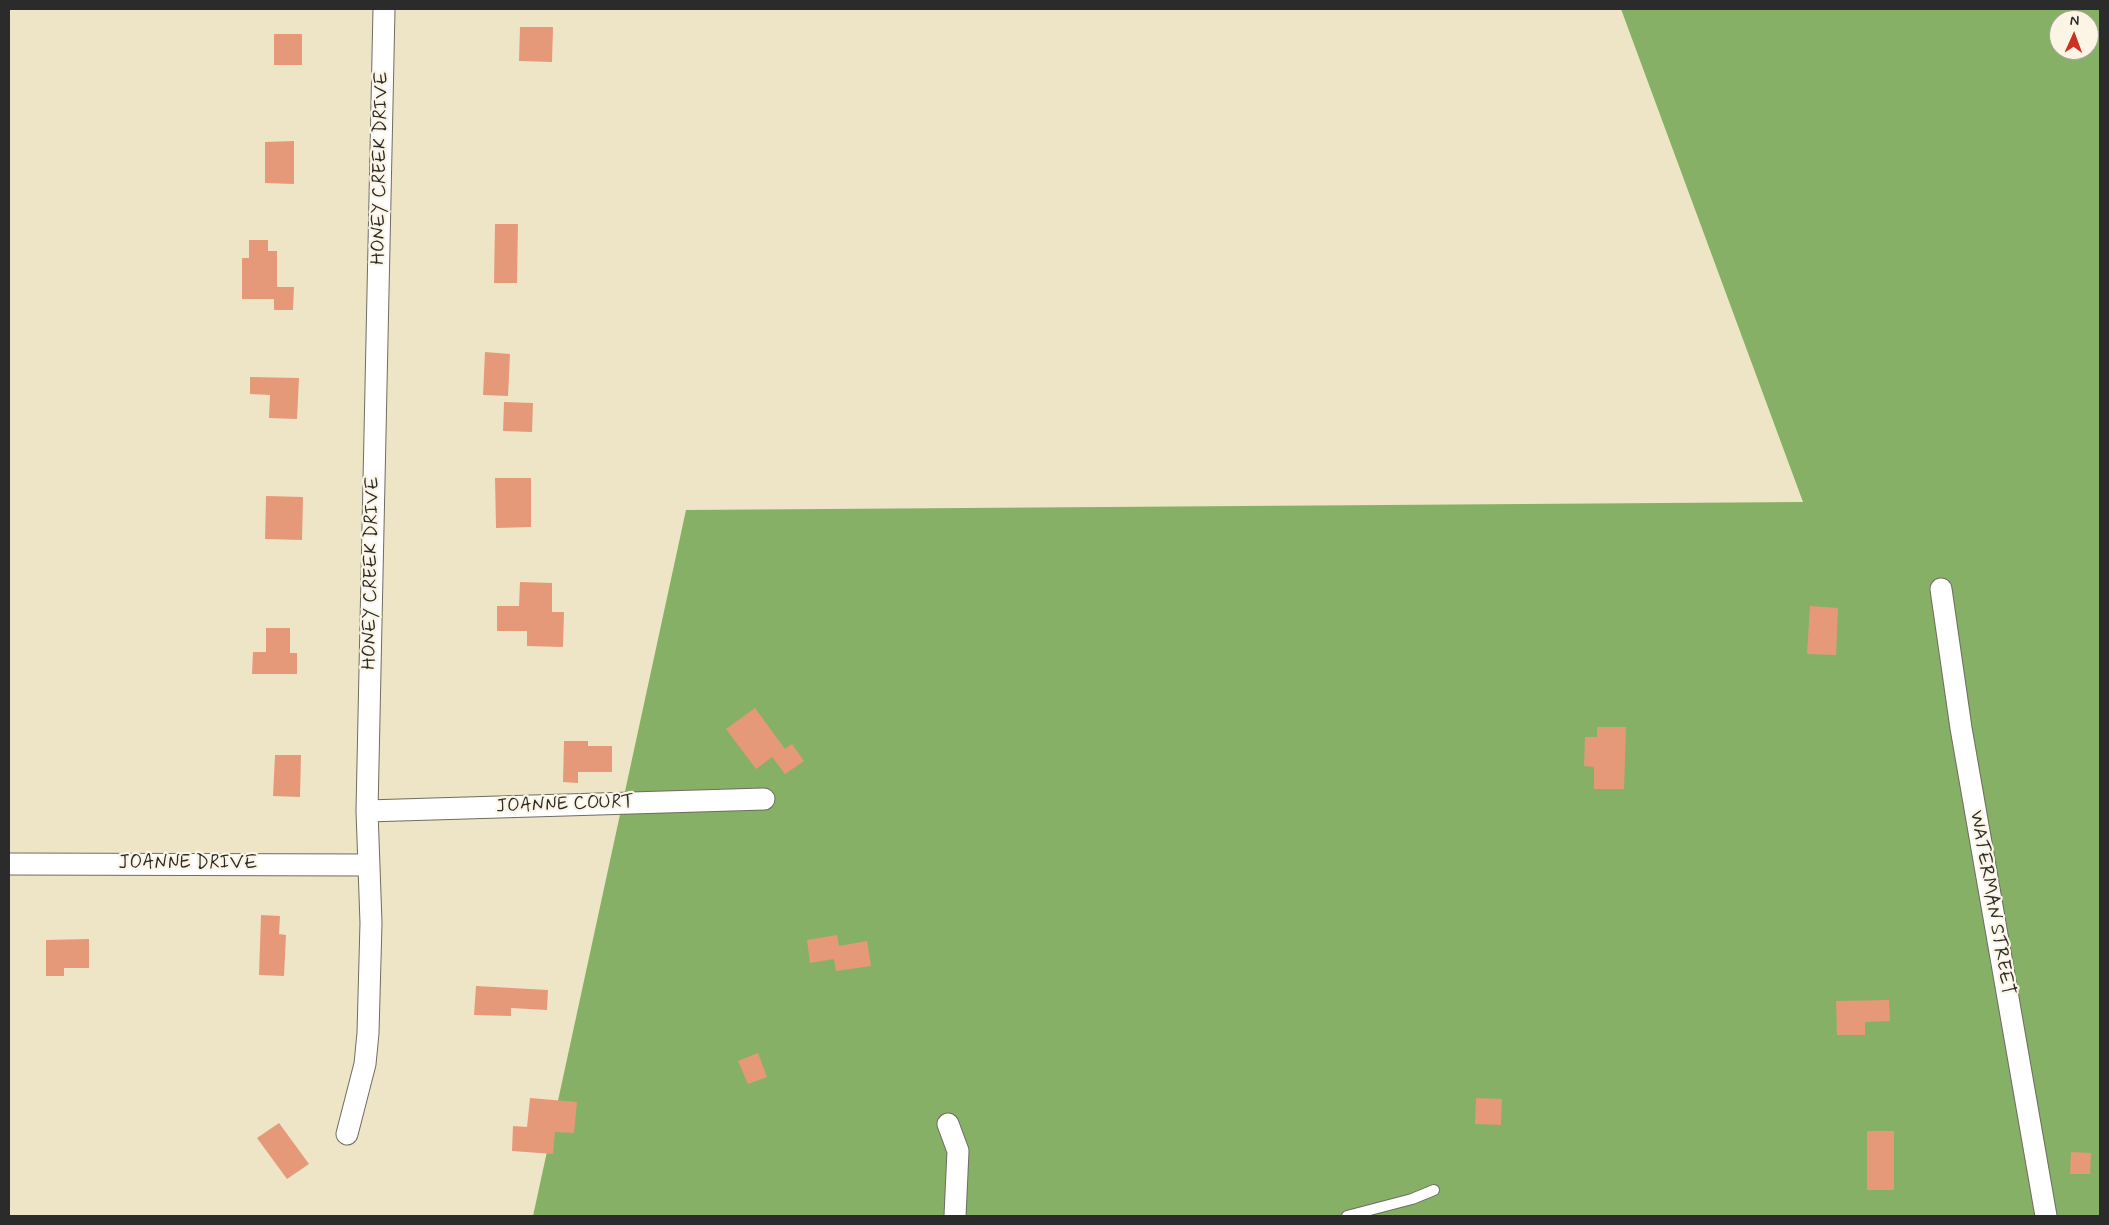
<!DOCTYPE html>
<html>
<head>
<meta charset="utf-8">
<style>
	body { margin:0 }
	#map { position:relative; width:2109px; height:1225px; overflow:hidden; background:#eee5c6; font-family:Mynerve,sans-serif }
	canvas { display:block }
	.frame { position:absolute; inset:0; border:10px solid #2b2b2b; pointer-events:none }
	.north { position:absolute; left:2049px; top:10px; width:50px; height:50px; box-sizing:border-box; background:#fcf5e5; border:1px solid #a8a49b; border-radius:50%; rotate:2deg; font-size:14px; font-weight:700; line-height:20px; text-align:center; color:#2b2b2b }
	.north::after { content:''; display:block; margin:auto; width:18px; height:22px; background:#c8321e; clip-path:polygon(50% 0,100% 100%,50% 72%,0 100%) }
</style>
</head>
<body>
<div id="map">
<canvas width="2109" height="1225"></canvas>
<div class="frame"></div>
<div class="north">N</div>
</div>
<script>
const ctx = document.querySelector('canvas').getContext('2d');
ctx.lineJoin = 'round';
function paint(path, color) { ctx.fillStyle = color; ctx.fill(path, 'evenodd'); }
const toPath = rows => new Path2D(rows.map(r => 'M' + r).join(''));
function strokePath(path, color, width, dash) { ctx.strokeStyle = color; ctx.lineWidth = width; ctx.lineCap = dash ? 'butt' : 'round'; ctx.setLineDash(dash || []); ctx.stroke(path); }
function drawText(font, color, halo, rows, align = 'center') {
  ctx.font = font + ' Mynerve,sans-serif'; ctx.lineWidth = 4.5; ctx.setLineDash([]); ctx.textBaseline = 'middle'; ctx.strokeStyle = halo; ctx.fillStyle = color; for (const [text, x, y, turn = 0] of rows) {
    ctx.save(); ctx.translate(x, y); ctx.rotate((+turn || 0) * Math.PI / 180); ctx.textAlign = isNaN(turn) ? turn : align; if (halo) ctx.strokeText(text, 0, 0); ctx.fillText(text, 0, 0); ctx.restore();
  }
}
const forest = toPath([
	[1621,9,2100,9,2100,1216,533,1216,686,510,1803,502],
	[2059,20,2089,20,2089,50,2059,50]
]);
const building = toPath([
	[520,27,553,27,552,62,519,61],
	[274,34,302,34,302,65,274,65],
	[294,141,294,184,265,183,265,142],
	[495,224,518,224,517,283,494,283],
	[249,240,268,240,268,251,277,251,277,287,294,287,293,310,274,310,274,299,242,299,242,258,249,258],
	[485,352,510,354,508,396,483,395],
	[250,377,299,378,297,419,269,418,270,395,250,394],
	[504,402,533,403,532,432,503,431],
	[495,478,531,478,531,527,496,528],
	[266,496,303,497,302,540,265,539],
	[520,582,552,583,552,612,564,612,563,647,527,646,527,631,497,631,497,606,519,606],
	[1810,606,1838,608,1836,655,1807,654],
	[266,628,290,628,290,653,297,653,297,674,252,674,253,652,266,652],
	[755,708,785,749,792,744,804,761,785,774,772,757,756,769,726,729],
	[1597,727,1626,727,1624,789,1594,789,1594,767,1584,766,1585,737,1597,737],
	[564,741,588,741,588,746,612,746,612,772,578,772,578,783,563,782],
	[275,755,301,755,300,797,273,796],
	[261,915,280,916,279,934,286,935,284,976,259,975],
	[837,935,839,946,867,941,871,966,836,971,834,959,810,963,807,940],
	[89,939,89,968,64,968,64,976,46,976,46,940],
	[476,986,548,990,547,1010,511,1008,511,1016,474,1015],
	[1889,1000,1890,1021,1865,1022,1865,1035,1837,1035,1836,1001],
	[758,1053,767,1077,748,1084,738,1061],
	[530,1098,577,1102,574,1133,555,1132,553,1154,512,1151,513,1126,527,1127],
	[1476,1098,1502,1099,1501,1125,1475,1124],
	[279,1123,309,1164,287,1179,257,1138],
	[1867,1131,1894,1131,1894,1190,1867,1190],
	[2071,1152,2091,1153,2090,1174,2070,1174]
]);
const lane = toPath([
	[1347,1216,1412,1199,1434,1190]
]);
const street = toPath([
	[1941,589,1961,728,2046,1216],
	[367,811,764,799],
	[9,864,367,865],
	[948,1124,958,1151,955,1216],
	[347,1134,365,1064,368,1033,371,923,367,811,384,9]
]);
const streetNames = [
	["HONEY CREEK DRIVE",381,168,-89],
	["HONEY CREEK DRIVE",372,573,-89],
	["JOANNE COURT",565,805,-2],
	["JOANNE DRIVE",188,864],
	["WATERMAN STREET",1991,903,80]
];
paint(forest, '#86b066');
paint(building, '#e69979');
strokePath(lane, '#6f6c61', 12);
strokePath(street, '#6f6c61', 23);
strokePath(lane, '#fff', 10);
strokePath(street, '#fff', 21);
drawText('19px', '#2b2b2b', '#fcf5e5', streetNames);
</script>
</body>
</html>
